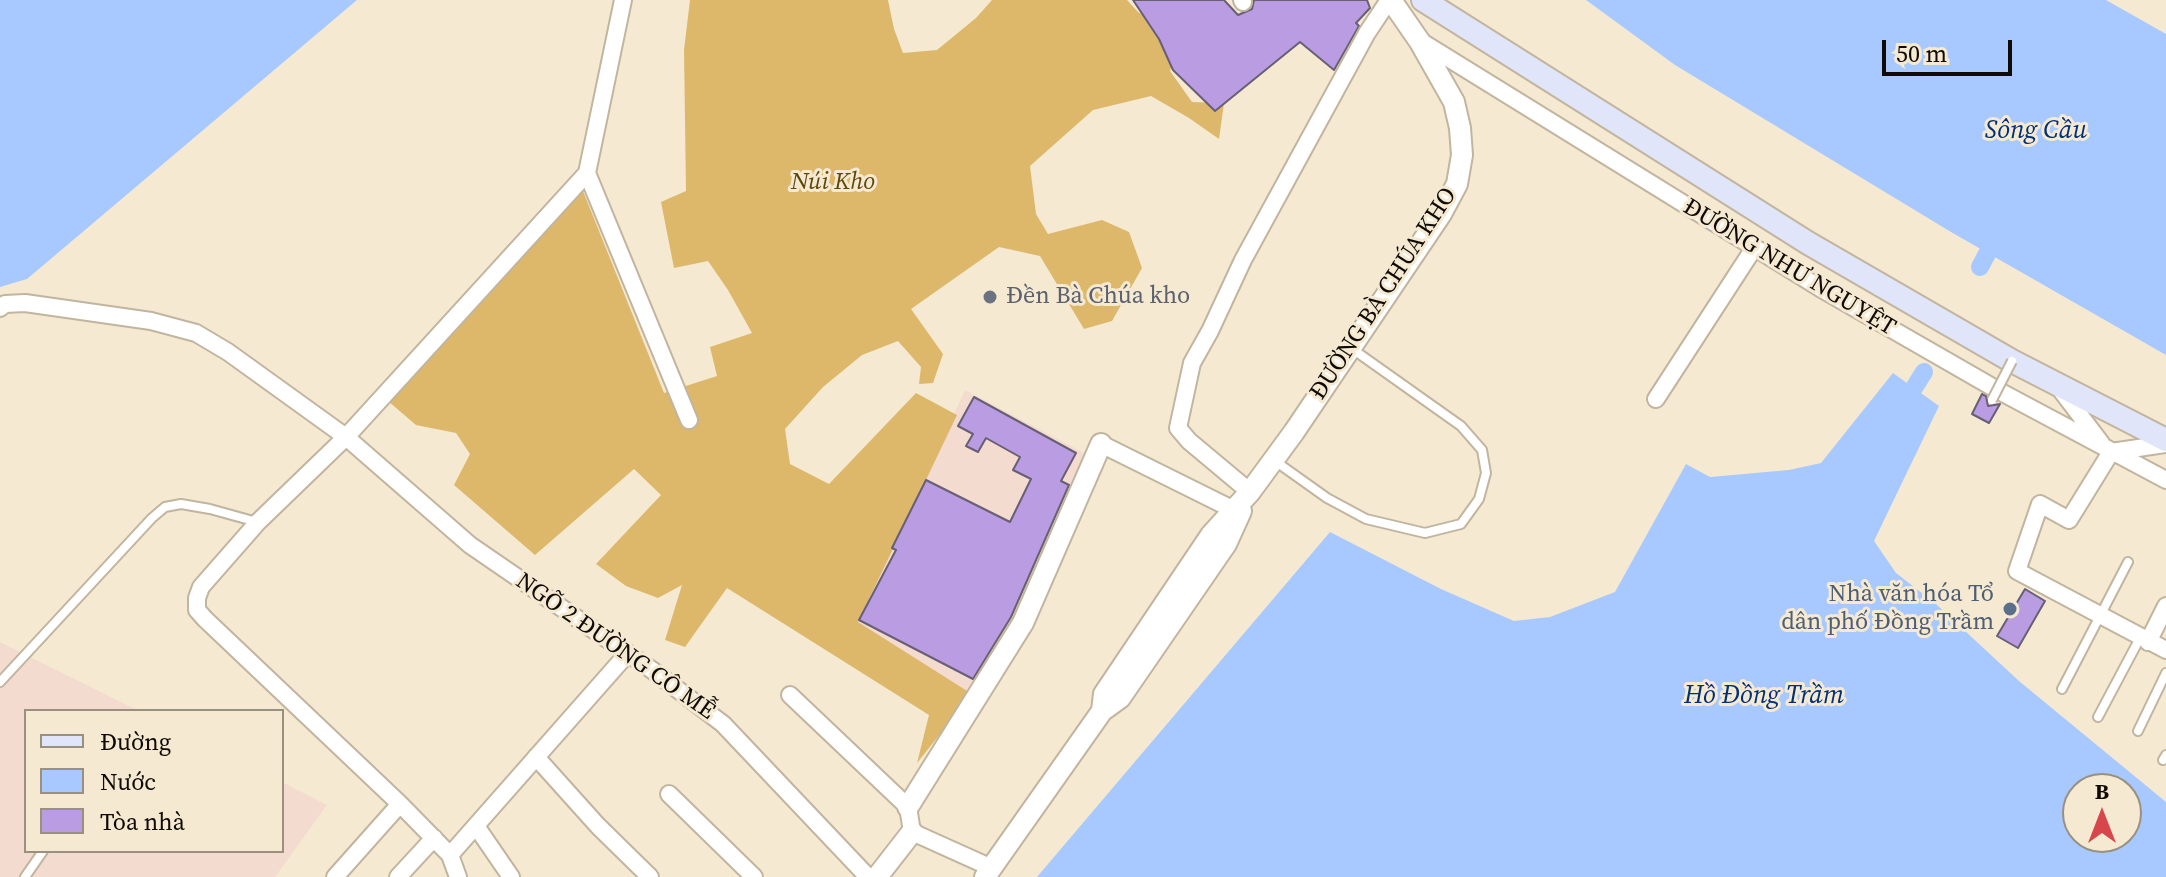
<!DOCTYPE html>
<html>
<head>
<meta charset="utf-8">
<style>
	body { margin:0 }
	#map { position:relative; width:2166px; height:877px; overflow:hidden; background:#f5e9d2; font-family:"Source Serif 4",serif }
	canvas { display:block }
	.legend { position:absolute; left:24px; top:709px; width:260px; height:144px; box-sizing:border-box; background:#f5e9d2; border:2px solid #999080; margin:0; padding:10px 14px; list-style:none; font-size:24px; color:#0f0b04 }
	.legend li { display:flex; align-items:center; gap:16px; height:40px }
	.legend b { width:40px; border:2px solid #999080 }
	.north { position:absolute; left:2062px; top:773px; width:80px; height:80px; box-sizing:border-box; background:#f5e9d2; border:2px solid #999080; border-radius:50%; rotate:0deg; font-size:22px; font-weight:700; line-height:32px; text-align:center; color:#0f0b04 }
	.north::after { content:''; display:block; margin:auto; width:28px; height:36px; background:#d6464b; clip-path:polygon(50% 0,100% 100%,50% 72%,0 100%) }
	.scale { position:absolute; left:1882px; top:40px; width:130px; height:36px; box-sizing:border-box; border:4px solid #0f0b04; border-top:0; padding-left:10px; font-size:24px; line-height:28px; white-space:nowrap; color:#0f0b04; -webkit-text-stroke:6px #f5e9d2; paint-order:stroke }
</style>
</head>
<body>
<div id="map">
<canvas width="2166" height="877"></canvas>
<ul class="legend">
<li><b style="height:10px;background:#e0e5f9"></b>Đường</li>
<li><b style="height:22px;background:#a8c9ff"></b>Nước</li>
<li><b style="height:22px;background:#ba9ce3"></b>Tòa nhà</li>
</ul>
<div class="north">B</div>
<div class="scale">50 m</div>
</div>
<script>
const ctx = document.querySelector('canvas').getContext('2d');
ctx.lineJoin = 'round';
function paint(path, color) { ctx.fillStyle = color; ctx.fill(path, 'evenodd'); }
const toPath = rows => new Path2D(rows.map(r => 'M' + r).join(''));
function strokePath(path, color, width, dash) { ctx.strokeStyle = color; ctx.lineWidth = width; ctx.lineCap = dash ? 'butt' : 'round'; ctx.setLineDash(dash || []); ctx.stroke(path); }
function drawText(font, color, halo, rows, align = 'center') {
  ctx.font = font + ' "Source Serif 4",serif'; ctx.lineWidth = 6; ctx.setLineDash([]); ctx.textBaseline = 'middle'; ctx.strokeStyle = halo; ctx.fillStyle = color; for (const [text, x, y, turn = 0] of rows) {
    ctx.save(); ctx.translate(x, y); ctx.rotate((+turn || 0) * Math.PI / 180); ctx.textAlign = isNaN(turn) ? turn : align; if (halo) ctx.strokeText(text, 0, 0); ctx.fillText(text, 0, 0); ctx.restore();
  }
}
const industrial = toPath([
	[965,390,1086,454,1026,610,972,694,858,623],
	[0,642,139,711,26,711,26,851,282,851,282,782,327,805,275,877,0,877]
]);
const forest = toPath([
	[690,0,888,0,894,29,903,53,937,50,976,18,992,0,1127,0,1138,12,1164,27,1178,48,1170,71,1192,102,1224,103,1219,139,1189,118,1151,96,1093,110,1030,166,1036,214,1048,234,1102,220,1129,232,1142,268,1112,321,1084,329,1040,256,999,247,911,309,943,354,933,383,919,384,921,367,898,341,862,355,823,387,785,429,790,464,829,484,916,393,957,415,858,622,972,694,917,763,929,715,727,588,685,647,665,640,682,585,658,598,626,586,596,564,661,495,634,469,535,555,454,485,470,454,456,433,416,425,381,395,583,191,664,393,717,376,710,347,752,333,728,290,708,261,674,268,661,202,686,191,684,50]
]);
const water = toPath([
	[0,0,357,0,27,279,0,287],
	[1586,0,2106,0,2166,34,2166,355,1951,232,1675,65],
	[1893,373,1939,406,1874,541,1896,573,1936,604,2019,681,2166,802,2166,877,1037,877,1330,532,1441,589,1514,621,1550,617,1615,592,1686,464,1710,477,1789,470,1821,463],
	[2126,789,2126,837,2078,837,2078,789]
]);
const canal = toPath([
	[1980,267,1998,233],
	[1914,388,1924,372]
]);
const building = toPath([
	[1133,0,1224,0,1238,15,1252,9,1254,0,1367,0,1370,8,1356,23,1359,26,1334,70,1300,42,1215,111,1173,70,1159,39,1133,0],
	[1982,394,1986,396,1988,406,2000,404,1989,423,1972,414,1982,394],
	[974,397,1076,453,1061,481,1069,485,1011,617,973,679,859,620,896,550,892,548,926,480,1010,522,1031,479,1013,470,1020,457,986,438,978,452,966,446,973,434,958,426,974,397],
	[2025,589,2045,601,2018,648,1997,636,2025,589]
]);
const service = toPath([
	[1275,461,1327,498,1366,519,1425,533,1461,524,1479,499,1486,473,1482,450,1461,426,1351,348],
	[0,682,152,518,165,507,181,504,210,509,257,522],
	[2062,689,2128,562],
	[2098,717,2140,638],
	[2138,731,2166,673],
	[2163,760,2166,755],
	[25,877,43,851]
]);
const minor = toPath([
	[1242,0,1243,2],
	[1422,42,1820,288,2001,392,2166,480],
	[587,173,689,420],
	[0,308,5,304,25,303,151,321,196,333,228,352,346,437,470,545,652,670,723,724,868,877],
	[2057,385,2101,443],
	[1656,399,1754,248],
	[1101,444,1234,510],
	[2111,452,2069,520,2040,504,2017,571,2166,650],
	[2111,452,2166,444],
	[1250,492,1189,441,1178,428,1192,363,1210,331,1243,260,1367,33,1389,0],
	[2148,642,2166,606],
	[790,695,908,807,912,832,992,868],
	[536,757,598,826,650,877],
	[669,794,754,877],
	[476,826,511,877],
	[450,855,628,653],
	[335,877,400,804],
	[398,877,434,838],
	[458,877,450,855,400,804,205,619,197,610,197,598,201,587,258,522,346,437,587,173,623,0]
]);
const tertiary = toPath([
	[1102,711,1104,694,1211,535,1250,492,1294,432,1441,214,1457,184,1462,155,1460,128,1454,102,1420,42,1391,0],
	[908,807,1023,623,1101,444],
	[877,877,912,832],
	[985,877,1102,711,1120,698,1226,544,1241,511]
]);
const secondary = toPath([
	[1423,0,1808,243,2012,361,2166,440]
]);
const serviceBridge = toPath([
	[1992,400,2012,361]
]);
const markers = [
	[990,297,8,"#6b7280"],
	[2010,609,8,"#5c6f8a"]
];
const parkNames = [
	["Núi Kho",833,183]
];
const streetNames = [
	["ĐƯỜNG NHƯ NGUYỆT",1789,268,31],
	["ĐƯỜNG BÀ CHÚA KHO",1384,294,-57],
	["NGÕ 2 ĐƯỜNG CÔ MỄ",615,647,35]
];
const worshipNames = [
	["Đền Bà Chúa kho",1006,297]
];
const serviceNames = [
	["Nhà văn hóa Tổ",1994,595],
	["dân phố Đồng Trầm",1994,623]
];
const waterNames = [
	["Sông Cầu",2036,131],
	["Hồ Đồng Trầm",1764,696]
];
paint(industrial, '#f3dbd0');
paint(forest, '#ddb86b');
paint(water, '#a8c9ff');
strokePath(canal, '#a8c9ff', 18);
paint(building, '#ba9ce3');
strokePath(building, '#685f74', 2);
strokePath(service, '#c1b59f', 12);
strokePath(minor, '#c1b59f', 20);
strokePath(tertiary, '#c1b59f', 24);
strokePath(secondary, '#c1b59f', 26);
strokePath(service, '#fff', 8);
strokePath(minor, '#fff', 16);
strokePath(tertiary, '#fff', 20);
strokePath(secondary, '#e0e5f9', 22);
strokePath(serviceBridge, '#c1b59f', 12, []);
strokePath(serviceBridge, '#fff', 8);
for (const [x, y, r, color] of markers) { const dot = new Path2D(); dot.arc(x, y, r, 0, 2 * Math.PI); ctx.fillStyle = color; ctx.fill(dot); strokePath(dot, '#f5e9d2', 3); }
drawText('italic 24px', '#604809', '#f5e9d2', parkNames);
drawText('24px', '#0f0b04', '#f5e9d2', streetNames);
drawText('24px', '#5b616d', '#f5e9d2', worshipNames, 'left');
drawText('24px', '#4e5e75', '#f5e9d2', serviceNames, 'right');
drawText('italic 26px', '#00307a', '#f5e9d2', waterNames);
</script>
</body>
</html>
